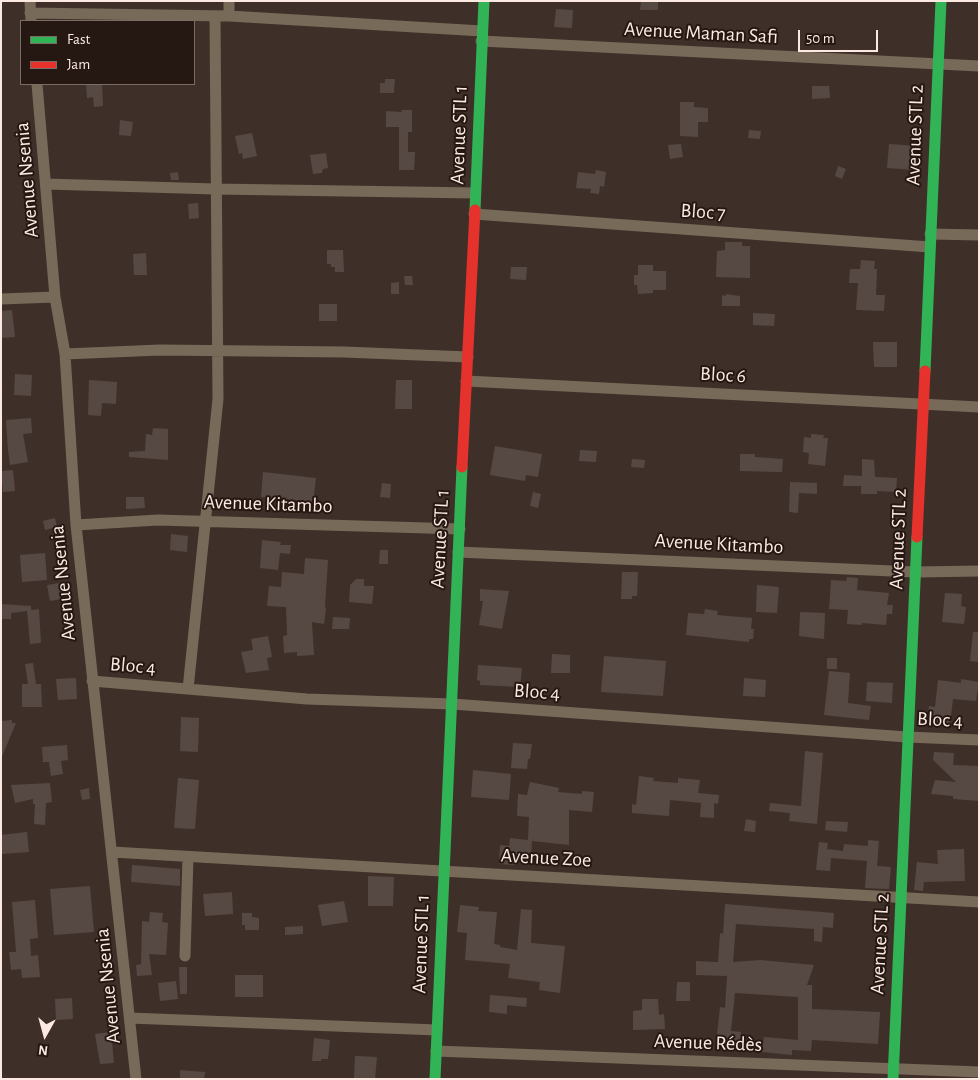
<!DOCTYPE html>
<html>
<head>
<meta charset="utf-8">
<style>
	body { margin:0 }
	#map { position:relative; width:980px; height:1080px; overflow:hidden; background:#3f2f29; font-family:"Alegreya Sans",sans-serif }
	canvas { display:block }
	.frame { position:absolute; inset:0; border:2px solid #fce9e1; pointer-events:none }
	.legend { position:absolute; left:20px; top:20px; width:175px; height:65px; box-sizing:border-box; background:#251812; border:1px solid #7b6c65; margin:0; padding:6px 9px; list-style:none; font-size:15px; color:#fce9e1 }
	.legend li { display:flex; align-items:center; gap:10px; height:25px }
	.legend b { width:25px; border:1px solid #7b6c65 }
	.north { position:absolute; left:20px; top:1010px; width:50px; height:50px; -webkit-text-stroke:4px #251812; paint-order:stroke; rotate:187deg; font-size:14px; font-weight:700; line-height:20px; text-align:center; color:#fce9e1 }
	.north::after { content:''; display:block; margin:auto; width:18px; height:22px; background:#fce9e1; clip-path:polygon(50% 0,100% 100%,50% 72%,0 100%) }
	.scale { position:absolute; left:798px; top:30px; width:80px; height:22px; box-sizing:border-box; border:2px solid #fce9e1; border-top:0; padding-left:6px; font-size:15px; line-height:18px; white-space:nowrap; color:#fce9e1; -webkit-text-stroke:4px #251812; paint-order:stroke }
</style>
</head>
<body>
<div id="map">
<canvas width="980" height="1080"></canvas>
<div class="frame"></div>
<ul class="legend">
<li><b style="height:6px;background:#30b455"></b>Fast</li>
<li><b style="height:6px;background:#e5322d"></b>Jam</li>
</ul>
<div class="north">N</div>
<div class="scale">50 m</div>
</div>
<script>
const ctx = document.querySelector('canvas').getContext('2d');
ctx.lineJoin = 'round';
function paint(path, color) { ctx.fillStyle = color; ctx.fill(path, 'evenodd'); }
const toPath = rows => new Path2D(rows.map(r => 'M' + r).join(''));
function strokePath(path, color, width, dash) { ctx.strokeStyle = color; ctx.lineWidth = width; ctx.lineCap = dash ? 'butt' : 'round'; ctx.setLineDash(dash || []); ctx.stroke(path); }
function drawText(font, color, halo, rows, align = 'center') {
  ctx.font = font + ' "Alegreya Sans",sans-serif'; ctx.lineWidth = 4; ctx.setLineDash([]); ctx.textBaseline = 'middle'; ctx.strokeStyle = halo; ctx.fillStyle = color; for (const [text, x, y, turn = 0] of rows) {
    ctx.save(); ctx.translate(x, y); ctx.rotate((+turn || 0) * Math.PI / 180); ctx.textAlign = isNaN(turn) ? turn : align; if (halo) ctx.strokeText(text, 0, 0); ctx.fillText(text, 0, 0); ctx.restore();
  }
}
const building = toPath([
	[641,1,658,1,658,10,640,10],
	[556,9,573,10,572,28,554,27],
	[385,79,395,79,394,93,380,93,380,83,385,83],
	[86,84,102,84,103,106,94,107,93,97,87,98],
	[812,86,829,86,830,98,812,99],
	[680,102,694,102,694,107,708,108,708,122,698,122,698,137,680,136],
	[402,110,412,110,412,132,408,132,408,152,415,152,414,170,399,170,399,127,386,127,386,111,401,112],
	[120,120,133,122,131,136,119,135],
	[749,130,761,131,760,139,748,138],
	[252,133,257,156,243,159,242,153,239,154,235,136],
	[681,144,683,157,670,159,668,145],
	[889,144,917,146,916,170,887,168],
	[326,153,328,168,323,169,322,173,313,174,310,155],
	[838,166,846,169,842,179,835,176],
	[596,170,606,172,604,187,600,186,599,194,590,193,591,189,576,188,578,172,595,174],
	[178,172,179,180,171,180,170,173],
	[198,203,199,218,189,219,188,204],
	[725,242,742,242,742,246,750,246,750,278,716,277,717,251,725,250],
	[327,250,343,250,344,272,335,272,335,267,331,267,331,264,327,264],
	[146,253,147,275,134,275,133,254],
	[861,260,875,261,874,269,877,269,876,295,885,295,884,311,856,310,858,283,849,283,850,269,860,269],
	[638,265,653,265,653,271,666,271,666,290,653,290,653,293,638,294,637,285,634,285,634,275,638,275],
	[511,267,527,267,526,280,510,279],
	[404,276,412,276,413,285,405,285],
	[399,282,399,294,391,294,391,283],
	[726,294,740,296,740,306,722,306,722,295,726,296],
	[319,304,337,304,337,321,319,321],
	[12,310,15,337,1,338,1,311],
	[753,313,775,314,774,326,753,325],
	[873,342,897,342,897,367,874,367],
	[15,374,32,375,31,396,14,395],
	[89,380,117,382,116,404,102,403,101,416,88,415],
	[396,380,412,380,412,409,395,409],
	[31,418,32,433,23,434,28,462,10,465,8,450,6,420],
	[153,428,168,429,168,460,129,457,129,452,145,451,146,434,152,435],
	[811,434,824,435,823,438,828,438,825,466,808,464,809,453,803,452,804,437,811,438],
	[495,446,542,454,538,477,526,475,525,481,490,475],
	[580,450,597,451,596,462,579,461],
	[740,454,755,454,755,457,783,459,782,472,740,471],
	[632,459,645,460,644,468,631,467],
	[862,459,874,460,875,477,897,478,896,492,877,491,877,494,861,494,861,486,843,486,844,475,862,476],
	[13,470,15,491,3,492,1,471],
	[263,472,316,478,313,504,296,503,296,500,261,497],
	[790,482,817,483,817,494,799,493,798,513,789,512],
	[382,483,391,484,390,498,380,497],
	[533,492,541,494,538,508,530,506],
	[126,497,144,497,145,508,126,509],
	[55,518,57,527,45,530,43,521],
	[171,534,188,536,187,552,170,550],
	[262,540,281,542,280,545,291,545,290,554,280,553,278,570,260,568],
	[380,550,388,550,388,564,379,564],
	[45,553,47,580,22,582,20,555],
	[305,558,328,560,325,607,326,608,324,624,312,622,314,655,297,656,297,652,284,653,283,636,287,635,286,607,267,606,269,586,281,587,282,572,304,574],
	[622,572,638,572,637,596,632,596,632,599,621,599],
	[847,577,858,578,857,590,889,593,887,605,893,605,892,614,887,614,886,625,862,623,862,625,847,624,848,610,829,609,831,580,846,581],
	[356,579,364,579,364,586,374,586,372,604,349,602,350,585],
	[66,582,68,598,50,601,47,585],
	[757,585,779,587,777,613,756,612],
	[480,589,509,591,502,629,479,625,483,601,480,601],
	[945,593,962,594,961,606,966,607,964,624,942,622],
	[1,604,31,606,31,610,39,609,41,643,30,644,27,611,11,613,11,619,1,619],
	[705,609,718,611,717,615,752,618,751,629,754,629,753,639,749,639,749,642,686,635,688,613,704,614],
	[800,612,825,613,824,639,799,636],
	[333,617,350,618,349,629,332,629],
	[973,632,979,632,979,662,970,661],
	[268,636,272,657,267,658,269,670,246,673,241,652,253,650,251,639],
	[552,654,570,655,570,673,551,673],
	[604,656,666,661,663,696,601,692],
	[827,658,837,658,837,669,827,669],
	[33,663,36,684,41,684,42,707,22,707,22,684,28,684,25,664],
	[478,665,522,668,520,687,480,685,480,681,477,680],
	[829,671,850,673,848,703,871,706,869,720,824,715],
	[76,678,77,699,58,700,56,679],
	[744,678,766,680,765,697,743,696],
	[961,679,979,682,976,701,953,699,950,724,927,722,929,706,935,707,938,680,961,683],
	[867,682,893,683,892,703,866,701],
	[181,717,199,718,198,752,180,751],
	[12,720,12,723,16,723,1,759,1,721],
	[513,743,532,744,530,759,528,759,527,769,511,768],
	[67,745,68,760,61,761,63,774,51,776,49,762,43,762,42,747],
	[805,751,823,753,817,824,789,821,790,813,769,811,770,803,801,806],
	[934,752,954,753,953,765,979,766,979,801,953,799,953,796,931,794,935,780,956,782,933,760],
	[473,770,511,774,509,800,471,797],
	[639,776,654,778,653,781,678,783,678,778,700,780,698,793,719,795,718,804,714,803,714,818,700,817,701,803,670,800,669,816,632,813,632,804,636,805],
	[178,778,199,780,195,829,174,828],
	[530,782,559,788,558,792,582,794,582,791,594,792,592,812,569,810,569,845,532,841,531,857,527,857,527,862,516,861,516,865,499,864,500,845,509,846,510,838,528,840,529,817,517,816,518,794,527,795],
	[50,783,52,802,46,803,45,825,34,824,35,804,33,804,33,799,15,803,11,785],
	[89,788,90,799,82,800,80,790],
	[746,819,756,821,755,832,744,831],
	[826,821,848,822,847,832,825,830],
	[27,832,29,852,1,854,1,835],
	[868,840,879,841,877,866,891,867,889,889,865,888,867,861,831,858,830,871,816,870,819,842,828,843,827,849,843,851,844,844,868,846],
	[964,849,965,881,924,882,923,891,914,890,917,862,938,864,937,850],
	[132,865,180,869,180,886,131,882],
	[368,876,394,877,393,906,368,906],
	[90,886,94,932,54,935,50,889],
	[232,892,233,914,205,916,203,894],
	[35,900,38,938,30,939,31,956,38,955,40,977,22,978,21,969,11,970,9,952,16,952,12,902],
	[344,901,348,922,322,926,318,905],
	[725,904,834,913,833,928,823,927,822,942,814,941,814,929,736,924,733,962,760,960,814,965,807,985,812,985,812,1009,880,1012,878,1044,812,1040,811,1051,792,1050,792,1055,762,1052,764,1037,798,1040,798,997,735,993,731,1031,741,1032,740,1047,716,1044,720,1007,725,1008,727,976,696,975,696,961,718,962,720,933,723,934],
	[460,905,479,907,478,911,497,912,494,944,500,945,500,947,517,950,521,909,532,910,531,943,565,946,560,993,539,990,540,982,508,978,510,964,465,960,467,933,457,932],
	[150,912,163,913,162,922,168,923,166,955,149,954,152,975,137,976,136,965,141,964,142,921,149,922],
	[242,913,252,913,252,917,259,918,259,930,245,930,245,925,242,925],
	[303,926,303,934,285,935,285,927],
	[179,967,187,967,187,994,180,994],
	[235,975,263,975,263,997,235,997],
	[176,981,178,999,160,1001,158,983],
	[677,982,690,982,690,1001,676,1001],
	[490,995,527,998,526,1007,507,1005,507,1014,489,1012],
	[72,998,73,1019,56,1020,55,999],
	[642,999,658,999,659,1015,664,1014,665,1029,633,1030,633,1011,642,1010],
	[111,1032,114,1063,100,1064,95,1034],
	[314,1038,330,1040,328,1059,321,1059,321,1061,312,1061],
	[355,1056,377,1057,375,1079,354,1079],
	[180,1070,205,1072,204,1079,180,1079]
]);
const street = toPath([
	[30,1,31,21],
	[30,13,229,16,482,31],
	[229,16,229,1],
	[481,41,979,66],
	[37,84,55,297,65,354,76,525,136,1079],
	[46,184,215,189,475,193],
	[474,214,930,247],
	[930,234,979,235],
	[1,299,55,297],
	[65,354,160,350,344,352,468,357],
	[466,381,979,407],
	[76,525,158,520,460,529],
	[458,552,915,572,979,571],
	[92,681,307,699,452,704,907,737,979,740],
	[188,689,218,399,215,16],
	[112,852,979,902],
	[185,956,188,857],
	[130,1018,437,1030],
	[436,1051,979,1072]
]);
const fast = toPath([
	[475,210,484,1],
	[925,371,941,1],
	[435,1079,462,467],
	[893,1079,917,537]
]);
const jam = toPath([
	[462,467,475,210],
	[917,537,925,371]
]);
const streetNames = [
	["Avenue Maman Safi",701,33,3],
	["Avenue STL 1",459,135,-88],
	["Avenue STL 2",915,135,-88],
	["Avenue Nsenia",27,180,-95],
	["Bloc 7",703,212,4],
	["Bloc 6",723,375,3],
	["Avenue Kitambo",268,504,2],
	["Avenue STL 1",440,539,-87],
	["Avenue STL 2",898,539,-88],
	["Avenue Kitambo",719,544,3],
	["Avenue Nsenia",63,583,-96],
	["Bloc 4",133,666,5],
	["Bloc 4",537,692,4],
	["Bloc 4",940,720,3],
	["Avenue Zoe",546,858,3],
	["Avenue STL 1",421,944,-88],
	["Avenue STL 2",880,944,-87],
	["Avenue Nsenia",108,986,-96],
	["Avenue Rédès",708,1043,2]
];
paint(building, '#564944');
strokePath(street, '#786a59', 11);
strokePath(fast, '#30b455', 11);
strokePath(jam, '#e5322d', 11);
drawText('20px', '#fce9e1', '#251812', streetNames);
</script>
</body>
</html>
